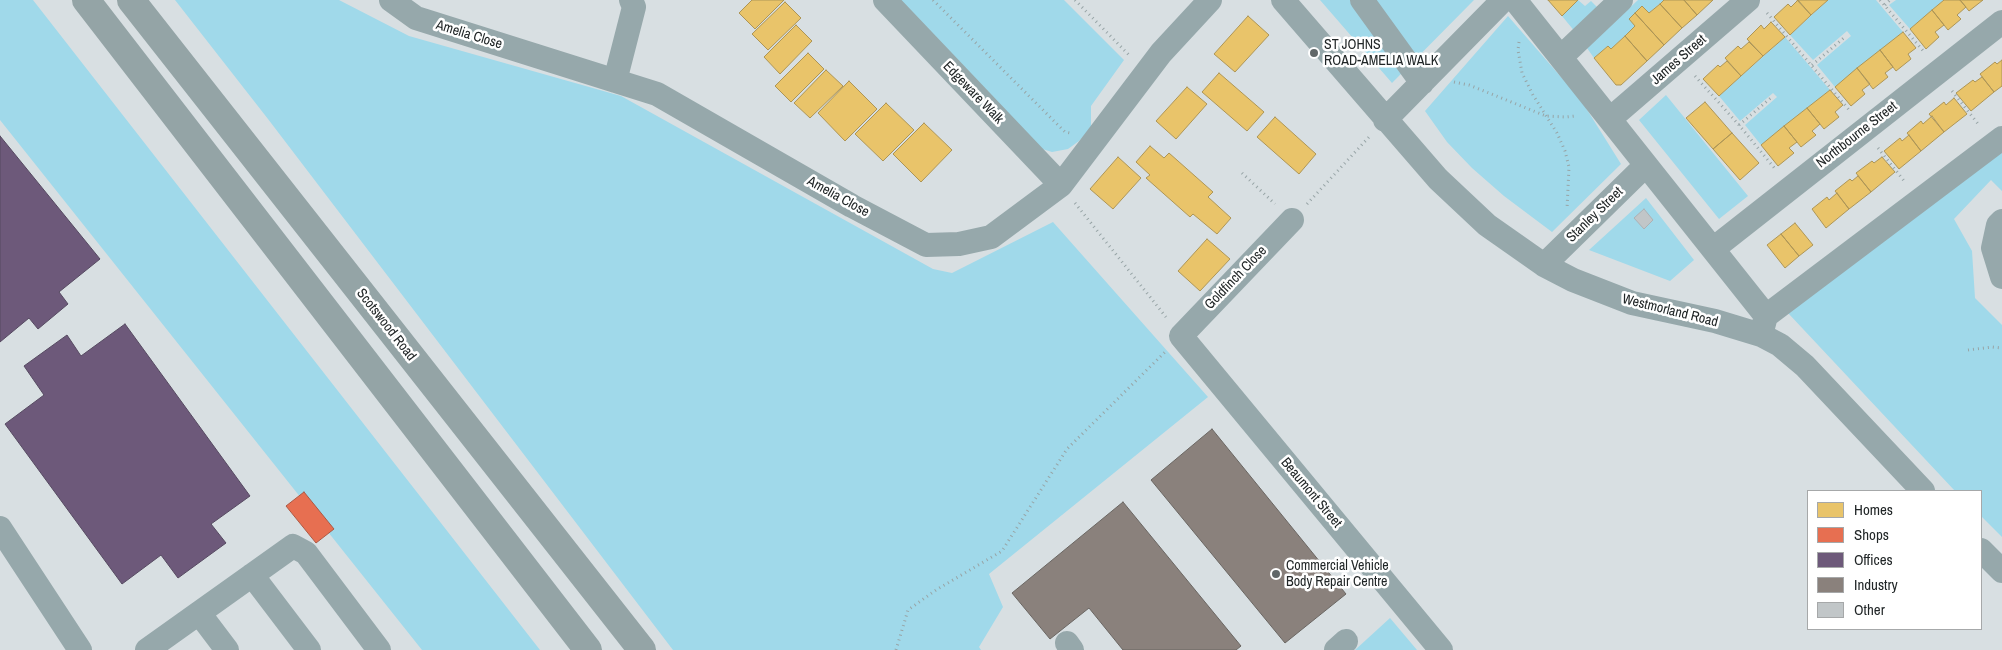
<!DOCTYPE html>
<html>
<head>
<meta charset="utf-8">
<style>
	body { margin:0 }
	#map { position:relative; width:2002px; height:650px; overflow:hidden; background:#d8dfe2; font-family:"Archivo Narrow",sans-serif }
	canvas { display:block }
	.legend { position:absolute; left:1807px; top:490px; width:175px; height:140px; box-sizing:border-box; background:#fff; border:1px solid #a6a8a9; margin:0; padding:6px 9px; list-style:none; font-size:15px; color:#212627 }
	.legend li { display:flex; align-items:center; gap:10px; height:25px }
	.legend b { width:25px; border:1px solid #a6a8a9 }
</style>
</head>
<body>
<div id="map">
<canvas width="2002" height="650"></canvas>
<ul class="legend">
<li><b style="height:14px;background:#e9c46a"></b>Homes</li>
<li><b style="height:14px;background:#e76f51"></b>Shops</li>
<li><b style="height:14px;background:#6d597a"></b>Offices</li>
<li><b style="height:14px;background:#8a817c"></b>Industry</li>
<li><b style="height:14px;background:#c1c6c8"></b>Other</li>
</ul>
</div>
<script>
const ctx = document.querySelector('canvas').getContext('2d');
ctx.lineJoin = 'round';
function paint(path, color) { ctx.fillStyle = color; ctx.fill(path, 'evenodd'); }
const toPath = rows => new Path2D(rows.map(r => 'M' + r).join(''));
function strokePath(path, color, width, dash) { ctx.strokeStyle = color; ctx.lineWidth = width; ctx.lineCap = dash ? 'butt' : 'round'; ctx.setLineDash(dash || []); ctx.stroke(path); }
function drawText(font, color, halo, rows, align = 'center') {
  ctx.font = font + ' "Archivo Narrow",sans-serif'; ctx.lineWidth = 5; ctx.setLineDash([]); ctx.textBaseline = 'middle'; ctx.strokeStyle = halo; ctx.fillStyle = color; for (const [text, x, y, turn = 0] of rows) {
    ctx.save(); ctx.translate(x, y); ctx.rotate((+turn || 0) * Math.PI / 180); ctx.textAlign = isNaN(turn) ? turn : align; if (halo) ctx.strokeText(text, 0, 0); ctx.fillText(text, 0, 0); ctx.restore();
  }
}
const green = toPath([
	[0,0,33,0,540,650,422,650,0,120],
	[175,0,339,0,409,36,621,96,933,269,952,273,1053,222,1208,397,989,574,1003,607,979,647,981,650,673,650,268,119],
	[900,0,1064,0,1124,60,1091,106,1091,128,1079,141,1068,149,1052,152,1039,148],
	[1320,0,1474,0,1392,83],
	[1578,0,1585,6,1591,1,1600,10,1576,33,1562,16],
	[1638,0,1664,0,1649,13,1642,6,1629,19,1635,26,1611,49,1608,46,1594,58,1587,48],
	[1828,0,1876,0,1903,32,1835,87,1817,65,1851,36,1847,31,1813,60,1790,35],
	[1896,0,1944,0,1910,29,1889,5],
	[1508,16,1581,100,1621,164,1552,232,1504,196,1472,168,1447,142,1425,111],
	[1785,37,1830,90,1761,145,1745,125,1777,97,1773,93,1740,121,1719,96],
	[1666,95,1748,196,1719,219,1639,120],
	[2002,151,2002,191,1991,180,1954,219,1972,251,1975,298,2002,325,2002,537,1981,516,1981,491,1955,491,1788,313],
	[1646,198,1694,260,1670,281,1589,250],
	[1390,618,1417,650,1355,650]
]);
const homes = toPath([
	[752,0,784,0,755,29,739,13,752,0],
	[1548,0,1578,0,1562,16,1548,0],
	[1664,0,1684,0,1697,15,1682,28,1660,4,1664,0],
	[1684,0,1713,0,1697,15,1684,0],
	[1797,0,1828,0,1811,15,1797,0],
	[1798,0,1811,15,1790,35,1774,17,1788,4,1791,7,1798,0],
	[1944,0,1960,0,1966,7,1957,15,1961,19,1948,30,1932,10,1944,0],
	[1960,0,1983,0,1969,11,1960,0],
	[785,2,801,18,768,50,752,34,785,2],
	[1660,4,1682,28,1664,45,1635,13,1642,6,1649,13,1660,4],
	[1932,10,1944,25,1935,32,1939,37,1926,49,1910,29,1932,10],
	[1635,13,1664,45,1647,61,1625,36,1635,26,1629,19,1635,13],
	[1248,16,1269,35,1235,72,1214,54,1248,16],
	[1771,22,1785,37,1763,56,1747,39,1761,25,1764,29,1771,22],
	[796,25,812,41,780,74,764,57,796,25],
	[1903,32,1916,48,1908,54,1911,59,1896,71,1880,50,1903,32],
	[1625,36,1647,61,1621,85,1616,85,1594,58,1608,46,1611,49,1625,36],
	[1749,42,1763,56,1741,76,1725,58,1738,46,1741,49,1749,42],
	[1880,50,1893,67,1885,73,1888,77,1873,89,1857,68,1880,50],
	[808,53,824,69,791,102,775,86,808,53],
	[2002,60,2002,86,1994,92,1980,74,1995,62,1997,64,2002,60],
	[1727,61,1741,76,1719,96,1703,79,1718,65,1720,67,1727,61],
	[1857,68,1870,84,1862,90,1865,94,1851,106,1835,87,1857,68],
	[826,70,843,86,810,118,794,103,826,70],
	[1219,73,1264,112,1247,131,1202,92,1219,73],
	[1982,77,1994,92,1971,111,1956,93,1973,80,1975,82,1982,77],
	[849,81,877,109,845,141,818,113,849,81],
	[1187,87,1207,104,1176,139,1156,121,1187,87],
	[1830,90,1843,105,1835,112,1839,117,1824,129,1807,108,1830,90],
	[1954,98,1967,114,1944,132,1929,114,1944,102,1946,105,1954,98],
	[1705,102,1732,133,1713,149,1686,118,1705,102],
	[886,103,914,130,883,161,855,134,886,103],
	[1807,108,1820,124,1812,131,1816,135,1801,147,1784,126,1807,108],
	[1932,116,1944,132,1921,151,1907,133,1921,121,1923,124,1932,116],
	[1275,117,1316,154,1299,174,1257,137,1275,117],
	[924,123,952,150,921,182,893,154,924,123],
	[1784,126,1797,142,1789,148,1794,153,1778,166,1761,145,1784,126],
	[1732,133,1759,163,1740,180,1713,149,1732,133],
	[1909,135,1921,151,1899,169,1884,151,1900,138,1902,141,1909,135],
	[1150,146,1164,158,1169,153,1213,192,1208,197,1231,218,1217,234,1193,214,1190,217,1146,178,1150,175,1136,162,1150,146],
	[1118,157,1141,178,1113,209,1090,189,1118,157],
	[1882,157,1895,172,1871,192,1856,173,1872,161,1874,163,1882,157],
	[1858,176,1871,192,1849,209,1835,191,1850,179,1852,181,1858,176],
	[1837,193,1849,209,1826,228,1812,209,1827,197,1829,200,1837,193],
	[1795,223,1813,245,1799,256,1781,234,1795,223],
	[1781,234,1799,256,1785,268,1767,245,1781,234],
	[1207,239,1230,259,1200,291,1178,271,1207,239]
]);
const shops = toPath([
	[304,492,334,529,316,543,286,506,304,492]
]);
const offices = toPath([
	[0,136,100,259,59,292,68,304,38,329,29,318,0,342,0,136],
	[125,324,250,496,211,524,226,543,178,578,161,555,122,584,5,424,44,395,24,366,67,335,81,356,125,324]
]);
const industry = toPath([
	[1212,429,1346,594,1285,643,1151,480,1212,429],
	[1123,502,1241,646,1236,650,1123,650,1089,608,1050,639,1012,593,1123,502]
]);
const building = toPath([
	[1644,209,1653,220,1644,229,1634,218,1644,209]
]);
const path = toPath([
	[933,0,1065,132,1070,133],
	[1075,0,1130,56],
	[1880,0,1925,53],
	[1885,5,1890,0],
	[1767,13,1850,111],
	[1519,42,1518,50,1522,73,1533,95,1557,133,1565,151,1569,167,1567,209],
	[1812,65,1846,36],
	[1695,76,1739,125,1776,170],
	[1454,82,1469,85,1546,116,1566,117,1576,116],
	[1952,91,1979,125],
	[1739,125,1773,96],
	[1878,148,1905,182],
	[1242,173,1275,204],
	[1075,203,1166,317],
	[1307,204,1369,137],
	[1968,350,1992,347,2002,348],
	[896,650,908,610,936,590,1002,551,1067,449,1165,352]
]);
const minor = toPath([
	[391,0,416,18,657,94,852,206,926,245,959,244,991,237,1061,185,1161,53,1210,0],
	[885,0,1061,185],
	[1283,0,1438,179,1487,225,1544,265,1573,280,1632,303,1715,321,1761,335,1780,345,1805,366,1923,491],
	[1362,0,1422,83],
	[1515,0,1766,316,1761,335],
	[1561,57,1621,0],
	[615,81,634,7,631,0],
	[1610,119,1748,0],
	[1385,120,1503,0],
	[1292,220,1181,336,1441,650],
	[2002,221,1998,225,1993,248,2002,277],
	[1713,249,2002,22],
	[1544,265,1646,165],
	[1766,316,2002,138],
	[0,528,80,650],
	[1981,550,2002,571],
	[252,575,309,650],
	[199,613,227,650],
	[1067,643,1072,650],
	[147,650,293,546,306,553,379,650],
	[1336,650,1346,641]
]);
const major = toPath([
	[86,0,588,650],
	[131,0,642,650]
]);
const markers = [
	[1314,53,5,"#616768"],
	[1276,574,5,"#616768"]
];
const streetNames = [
	["Amelia Close",469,35,17],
	["James Street",1679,60,-41],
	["Edgeware Walk",973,93,46],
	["Northbourne Street",1857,135,-38],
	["Amelia Close",838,197,29],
	["Stanley Street",1595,215,-44],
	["Goldfinch Close",1236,278,-46],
	["Westmorland Road",1670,311,14],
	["Scotswood Road",386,325,52],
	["Beaumont Street",1311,493,50]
];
const poiNames = [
	["ST JOHNS",1324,45],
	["ROAD-AMELIA WALK",1324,61],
	["Commercial Vehicle",1286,566],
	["Body Repair Centre",1286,582]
];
paint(green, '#a0d9ea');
paint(homes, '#e9c46a');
strokePath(homes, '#ad9556', 1);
paint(shops, '#e76f51');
strokePath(shops, '#ac5944', 1);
paint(offices, '#6d597a');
strokePath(offices, '#564a61', 1);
paint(industry, '#8a817c');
strokePath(industry, '#6a6662', 1);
paint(building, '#c1c6c8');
strokePath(building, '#adb1b4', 1);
strokePath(path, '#97a4a6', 3, [1, 4]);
strokePath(minor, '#96a8ab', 24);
strokePath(major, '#94a4a6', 28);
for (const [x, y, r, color] of markers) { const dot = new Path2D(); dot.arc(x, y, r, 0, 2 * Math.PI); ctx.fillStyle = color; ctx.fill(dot); strokePath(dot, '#fff', 2); }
drawText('14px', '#212627', '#fff', streetNames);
drawText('14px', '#212627', '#fff', poiNames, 'left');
</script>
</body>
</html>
